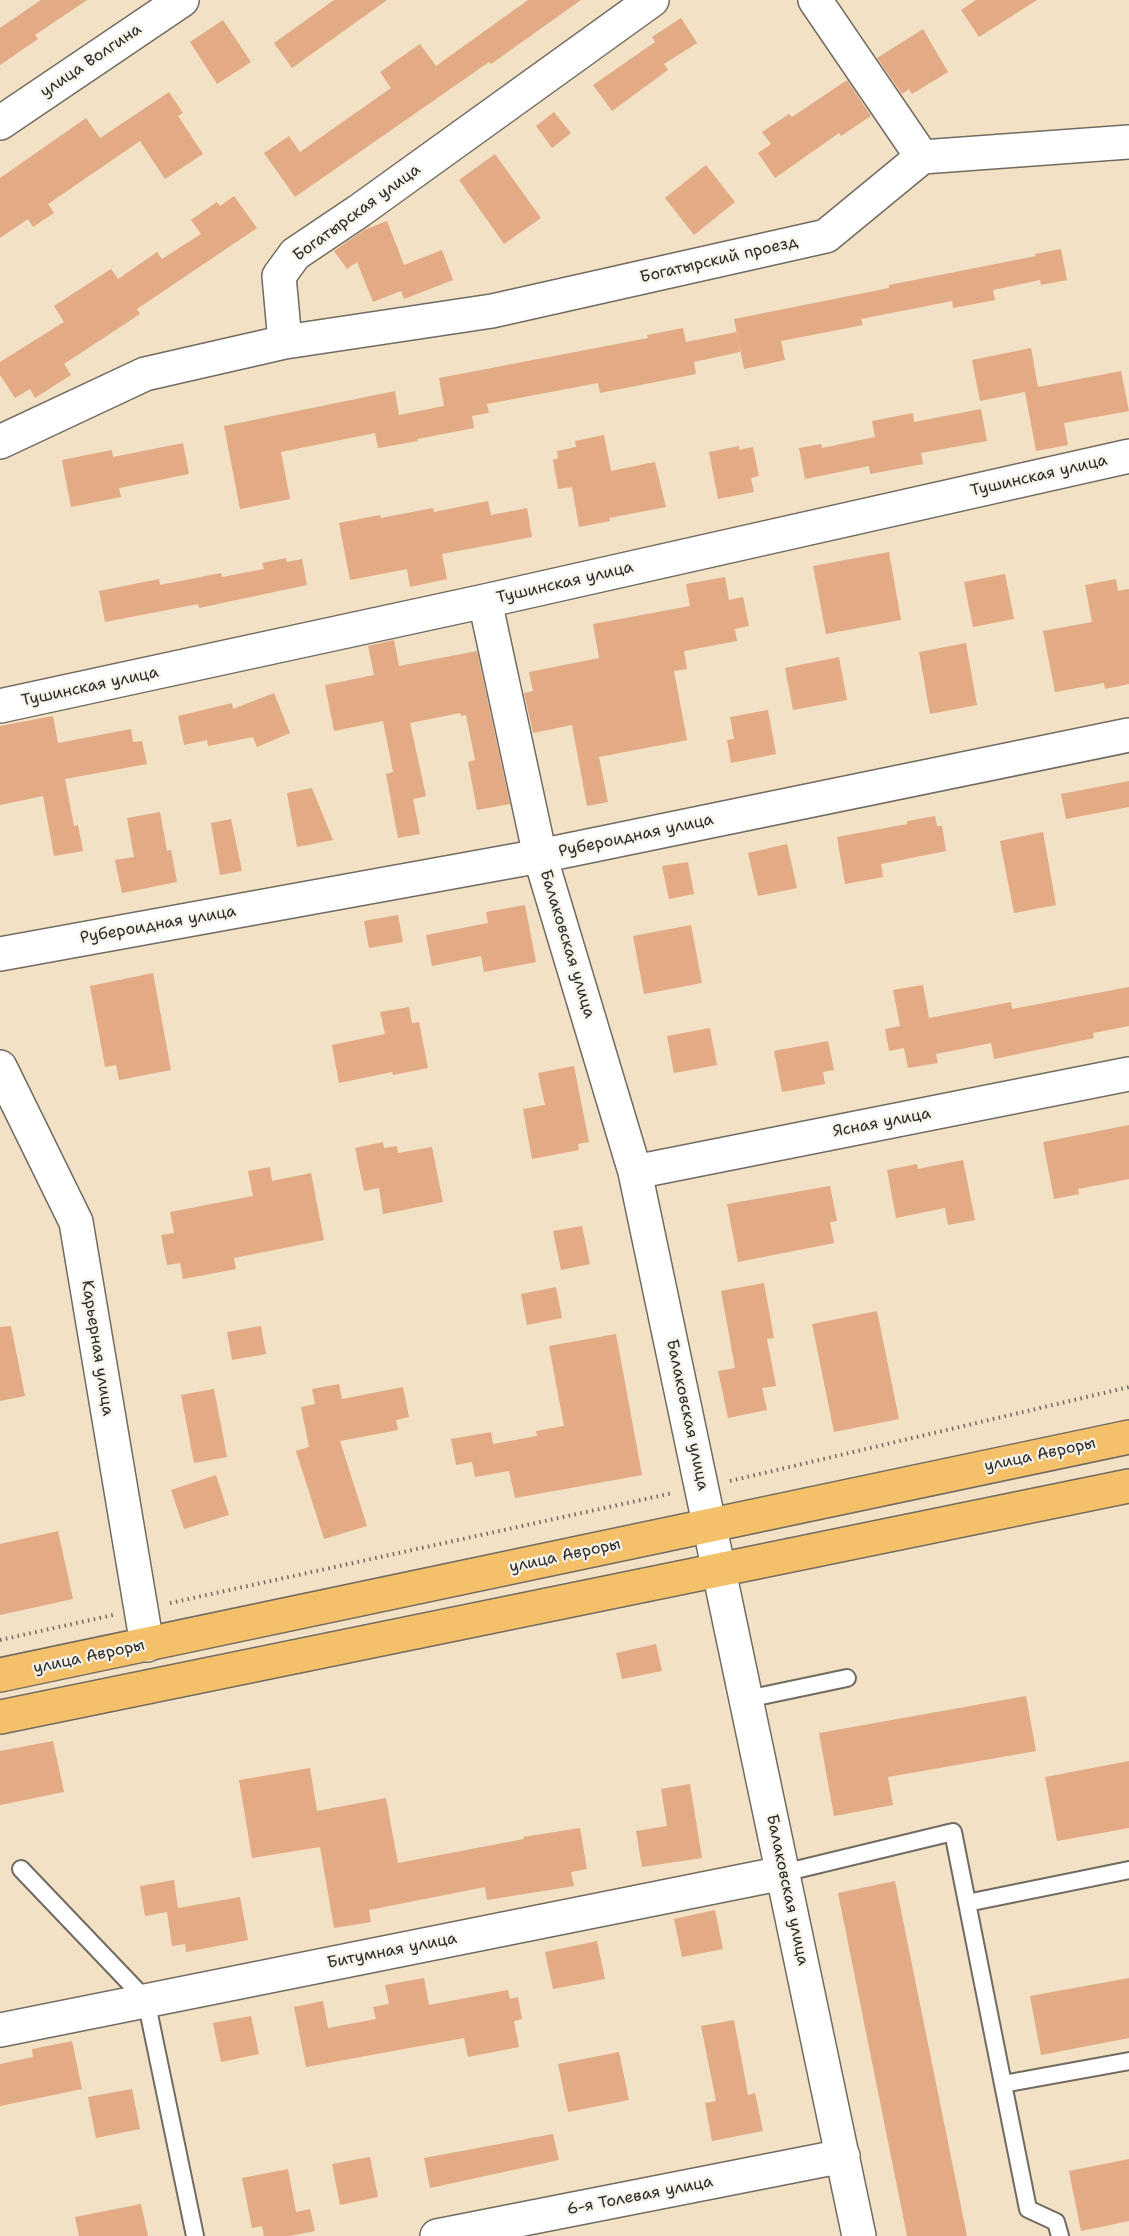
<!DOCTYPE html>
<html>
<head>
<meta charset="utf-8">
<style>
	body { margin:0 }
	canvas { display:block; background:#f2e1c5 }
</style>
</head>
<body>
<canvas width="1129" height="2236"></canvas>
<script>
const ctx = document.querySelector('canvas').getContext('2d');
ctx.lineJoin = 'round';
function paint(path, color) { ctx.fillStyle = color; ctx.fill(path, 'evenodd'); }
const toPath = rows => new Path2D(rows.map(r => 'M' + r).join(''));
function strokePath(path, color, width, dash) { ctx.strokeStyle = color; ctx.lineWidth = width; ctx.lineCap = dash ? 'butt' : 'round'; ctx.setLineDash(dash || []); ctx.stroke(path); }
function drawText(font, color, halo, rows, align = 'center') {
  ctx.font = font + ' "Shantell Sans",sans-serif'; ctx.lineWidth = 4.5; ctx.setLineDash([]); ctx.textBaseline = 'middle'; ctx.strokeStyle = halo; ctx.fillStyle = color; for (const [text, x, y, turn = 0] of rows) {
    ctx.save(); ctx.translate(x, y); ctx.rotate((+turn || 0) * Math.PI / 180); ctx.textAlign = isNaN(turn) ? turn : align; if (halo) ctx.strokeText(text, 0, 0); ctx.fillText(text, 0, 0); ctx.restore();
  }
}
const building = toPath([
	[41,0,87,0,35,35,38,39,0,65,0,28],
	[334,0,387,0,292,68,274,43],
	[528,0,581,0,491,64,489,62,295,197,264,153,289,136,300,152,391,88,380,72,420,44,436,66],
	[976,0,1037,0,979,37,961,10],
	[681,18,697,43,664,64,668,70,612,111,593,85,655,42,652,37],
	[223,20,251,62,217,84,190,42],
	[923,29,948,72,912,94,909,89,902,94,877,58],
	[847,80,871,116,841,136,839,133,775,178,758,153,771,144,762,132,789,114,792,117],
	[169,92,183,113,178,116,203,154,165,179,140,141,48,204,54,213,33,227,28,219,0,238,0,178,86,118,100,138],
	[554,112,571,133,552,148,536,126],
	[495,154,541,218,504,244,459,180],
	[706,165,735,202,694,235,665,198],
	[234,196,257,228,137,309,140,314,64,364,71,375,35,398,30,389,15,398,0,375,0,362,64,322,54,306,111,269,118,279,157,252,162,259,201,234,191,220,217,202,220,206],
	[387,221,404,265,442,250,453,280,404,299,401,291,373,302,357,262,347,269,334,251,364,230],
	[1061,249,1067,280,1041,285,1040,280,993,290,995,300,953,308,952,301,861,319,863,325,781,341,785,360,744,369,734,319,889,288,889,285,1036,256,1035,254],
	[683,328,686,342,737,332,740,352,694,362,696,374,600,393,598,383,487,404,489,413,472,416,474,428,417,439,418,441,378,448,375,433,281,452,290,499,240,509,224,426,395,391,399,415,444,406,439,378,648,338,647,335],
	[1031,348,1038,387,1121,371,1129,411,1064,423,1068,445,1036,451,1025,392,980,401,972,360],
	[981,409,987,441,921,453,923,464,870,474,869,466,805,479,799,448,821,444,822,448,875,437,872,421,913,413,914,422],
	[604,435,611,471,655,462,666,507,609,518,610,521,579,527,572,487,558,489,553,460,558,458,557,451,576,447,575,441],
	[183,443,189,474,119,488,121,497,71,507,62,460,112,450,113,457],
	[739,446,739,450,753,447,759,476,751,478,754,492,718,499,709,452],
	[488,501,491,515,527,508,532,537,442,554,447,579,410,587,407,569,350,580,339,523,380,515,381,518,433,508,434,512],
	[889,552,901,620,826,634,813,566],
	[286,558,287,562,302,559,307,585,199,608,198,604,105,622,99,591,159,579,160,585,221,573,222,577,264,569,262,563],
	[1005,574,1014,619,973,627,964,582],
	[725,577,729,600,743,597,749,626,735,629,737,641,684,651,687,669,674,671,687,740,599,757,608,802,587,806,572,725,533,733,524,693,533,691,529,672,599,658,593,624,690,606,686,584],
	[1116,579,1118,591,1129,589,1129,684,1105,689,1104,683,1055,692,1043,631,1092,622,1085,585],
	[394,640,399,666,477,651,510,804,477,810,468,762,475,760,466,715,461,716,460,713,410,723,426,796,413,799,420,834,398,838,386,774,393,772,383,721,334,731,325,685,374,675,368,646],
	[966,643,977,705,930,714,919,652],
	[839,657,847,700,793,710,785,668],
	[274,693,290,733,257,747,253,737,208,746,207,740,184,745,178,716,232,703,233,709],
	[768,710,776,754,731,763,727,740,734,739,730,717],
	[53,716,58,743,131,729,133,742,142,741,147,764,65,779,74,826,78,825,83,851,54,856,43,796,0,805,0,726],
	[1129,781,1129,807,1066,819,1061,794],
	[312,788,333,840,297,847,287,793],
	[160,812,167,851,171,850,177,882,122,893,115,860,134,857,127,818],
	[935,816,937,826,942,826,946,851,881,864,883,877,845,884,837,837,907,824,907,821],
	[231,819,242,871,220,875,211,823],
	[1043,832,1056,905,1014,913,1000,841],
	[787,844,797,888,758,896,748,853],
	[688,862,694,894,669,899,662,866],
	[525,905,536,962,484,972,481,956,432,966,426,935,488,923,486,912],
	[398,915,403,942,369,948,364,921],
	[691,925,702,983,644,994,633,936],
	[153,973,171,1070,119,1080,116,1065,105,1067,90,986],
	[923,985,929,1018,1011,1002,1012,1009,1129,987,1129,1026,1093,1033,1094,1038,994,1059,991,1043,936,1054,938,1063,908,1068,904,1048,889,1051,885,1029,900,1026,893,990],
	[409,1007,412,1023,419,1022,428,1068,393,1075,392,1072,339,1083,332,1045,385,1034,380,1012],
	[710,1028,717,1065,674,1073,667,1036],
	[828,1041,834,1070,823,1072,825,1084,782,1092,774,1051],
	[574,1066,589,1142,578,1144,579,1150,532,1159,523,1109,545,1105,538,1073],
	[1129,1125,1129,1179,1078,1189,1079,1194,1054,1199,1043,1142],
	[383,1142,384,1148,397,1146,398,1153,432,1147,443,1202,383,1214,379,1188,364,1191,355,1148],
	[963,1160,975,1220,948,1225,945,1208,896,1218,887,1170,917,1164,918,1169],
	[270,1167,272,1181,311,1173,324,1240,234,1258,236,1269,183,1279,180,1263,167,1265,161,1235,174,1233,170,1212,253,1196,248,1171],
	[830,1186,837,1221,830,1222,834,1243,738,1262,727,1204],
	[582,1226,590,1264,561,1270,553,1231],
	[764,1283,774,1338,767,1339,776,1386,762,1388,767,1410,728,1418,718,1371,735,1368,721,1291],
	[556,1287,562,1318,527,1325,521,1294],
	[877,1311,899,1419,834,1432,812,1324],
	[11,1326,25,1396,0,1401,0,1327],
	[261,1326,266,1354,232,1360,227,1332],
	[616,1334,642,1475,515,1498,509,1471,475,1477,472,1462,456,1465,451,1439,491,1432,493,1444,537,1436,536,1431,564,1426,549,1346],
	[339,1384,342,1399,403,1387,409,1417,396,1420,398,1430,340,1441,367,1526,324,1539,296,1451,309,1447,301,1407,315,1404,312,1389],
	[214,1389,227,1457,194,1463,181,1395],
	[216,1475,229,1515,184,1529,171,1490],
	[58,1531,73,1599,0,1615,0,1544],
	[656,1644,662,1671,622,1679,616,1653],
	[1026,1696,1036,1751,888,1777,893,1805,834,1816,819,1733],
	[53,1741,64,1792,0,1805,0,1751],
	[1129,1761,1129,1828,1057,1841,1045,1777],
	[310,1768,317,1811,386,1798,398,1863,524,1839,523,1837,580,1828,587,1869,571,1872,574,1886,487,1900,485,1887,369,1910,371,1922,334,1928,320,1847,252,1858,239,1780],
	[690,1784,702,1858,642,1867,636,1831,667,1826,661,1789],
	[174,1880,178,1908,240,1897,248,1940,186,1952,185,1944,172,1946,167,1912,145,1916,140,1886],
	[895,1881,967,2236,907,2236,838,1893],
	[715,1910,723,1949,682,1957,674,1919],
	[597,1941,605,1979,553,1989,545,1952],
	[424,1978,429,2005,508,1990,510,1999,518,1997,522,2019,514,2021,519,2047,468,2057,464,2038,306,2067,294,2007,323,2001,328,2028,376,2019,373,2007,389,2004,385,1985],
	[1129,1978,1129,2038,1041,2055,1030,1996],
	[251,2016,259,2054,221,2062,213,2023],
	[734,2020,748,2095,755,2093,763,2131,712,2141,705,2103,716,2101,701,2026],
	[72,2041,82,2089,0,2106,0,2064,33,2057,32,2049],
	[619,2052,629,2100,568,2112,558,2064],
	[132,2089,140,2129,96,2138,88,2097],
	[553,2134,559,2160,430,2188,424,2158],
	[370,2157,378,2197,340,2205,332,2164],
	[1129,2159,1129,2221,1081,2231,1069,2171],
	[288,2169,296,2212,310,2209,315,2231,290,2236,264,2236,262,2226,252,2228,242,2178],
	[141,2204,148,2236,79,2236,75,2217]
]);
const path = toPath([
	[730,1481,1129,1387],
	[170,1603,673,1493],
	[0,1640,113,1615]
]);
const service = toPath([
	[747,1699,847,1678],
	[21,1869,146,2000,195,2236],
	[783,1873,953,1832,1003,2084,1129,2061],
	[967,1903,1129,1870],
	[1003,2084,1028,2209,1056,2222,1060,2236]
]);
const minor = toPath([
	[815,0,922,157],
	[0,123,182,0],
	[285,342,279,276,295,254,359,211,652,0],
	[0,442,145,374,285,342,492,311,826,236,922,157,1129,142],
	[485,601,540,856,635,1172,859,2236],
	[0,706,485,601,1129,456],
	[0,954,540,856,1129,735],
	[0,1067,76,1222,147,1645],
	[635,1172,1129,1074],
	[0,2030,783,1873],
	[437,2236,843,2156]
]);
const primary = toPath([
	[0,1675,1129,1437],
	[0,1717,1129,1486]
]);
const streetNames = [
	["улица Волгина",91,61,-34],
	["Богатырская улица",357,213,-36],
	["Богатырский проезд",719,260,-13],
	["Тушинская улица",1039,476,-13],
	["Тушинская улица",565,583,-13],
	["Тушинская улица",90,687,-12],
	["Рубероидная улица",636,836,-12],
	["Рубероидная улица",158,925,-10],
	["Балаковская улица",567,944,73],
	["Ясная улица",882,1123,-11],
	["Карьерная улица",97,1348,81],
	["Балаковская улица",687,1415,78],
	["улица Авроры",1040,1455,-12],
	["улица Авроры",565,1556,-12],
	["улица Авроры",89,1657,-12],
	["Балаковская улица",787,1890,78],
	["Битумная улица",392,1951,-11],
	["6-я Толевая улица",640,2196,-11]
];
paint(building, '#e2aa85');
strokePath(service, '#716b61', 20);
strokePath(minor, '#716b61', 36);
strokePath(primary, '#716b61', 36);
strokePath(path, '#716b61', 4, [1.5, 4.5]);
strokePath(service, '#fff', 16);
strokePath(minor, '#fff', 33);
strokePath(primary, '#f4c16a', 33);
drawText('16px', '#2b2b2b', '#f7f3e8', streetNames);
</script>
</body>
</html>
